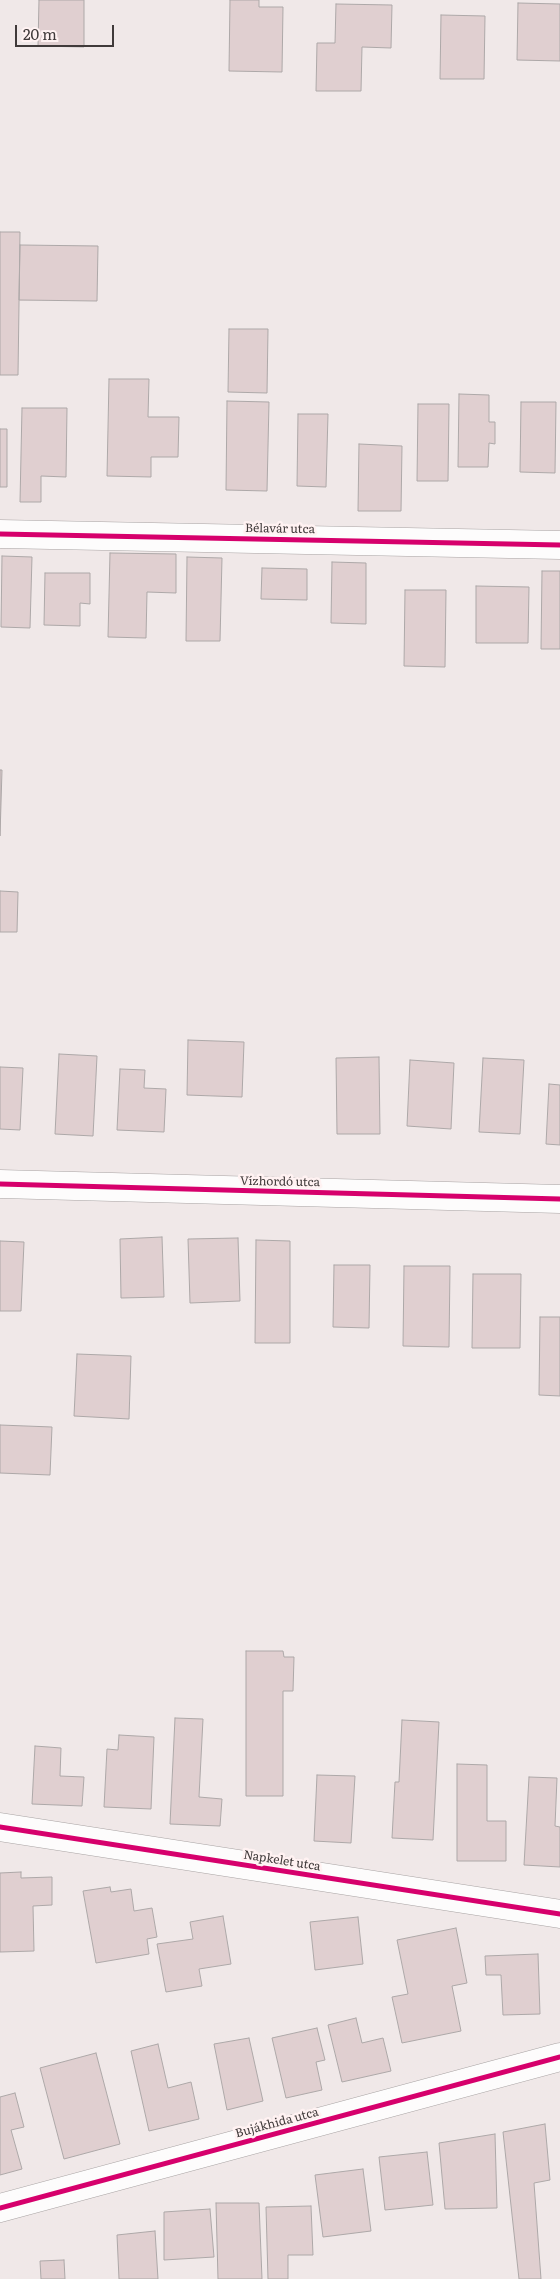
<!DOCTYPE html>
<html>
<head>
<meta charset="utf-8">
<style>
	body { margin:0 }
	#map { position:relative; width:560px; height:2279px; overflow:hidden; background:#f0e8e8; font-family:Literata,serif }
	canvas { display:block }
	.scale { position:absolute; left:15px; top:25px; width:99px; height:22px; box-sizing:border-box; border:2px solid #403a3a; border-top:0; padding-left:6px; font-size:15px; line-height:18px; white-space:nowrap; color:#403a3a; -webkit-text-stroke:4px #fff2f2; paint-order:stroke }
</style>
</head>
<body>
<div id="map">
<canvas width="560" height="2279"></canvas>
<div class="scale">20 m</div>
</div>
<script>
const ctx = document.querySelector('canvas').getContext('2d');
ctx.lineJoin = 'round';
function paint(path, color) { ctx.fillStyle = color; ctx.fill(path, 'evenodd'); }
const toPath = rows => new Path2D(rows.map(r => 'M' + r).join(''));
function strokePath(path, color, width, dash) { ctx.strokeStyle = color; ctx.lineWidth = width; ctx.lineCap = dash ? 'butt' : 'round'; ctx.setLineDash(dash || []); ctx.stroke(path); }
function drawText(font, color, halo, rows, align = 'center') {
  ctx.font = font + ' Literata,serif'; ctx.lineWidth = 5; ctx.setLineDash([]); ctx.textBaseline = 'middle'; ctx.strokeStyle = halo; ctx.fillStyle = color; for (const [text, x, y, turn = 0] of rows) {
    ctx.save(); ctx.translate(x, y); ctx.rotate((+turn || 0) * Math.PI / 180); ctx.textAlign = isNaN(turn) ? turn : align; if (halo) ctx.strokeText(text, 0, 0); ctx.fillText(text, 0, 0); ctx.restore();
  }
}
const building = toPath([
	[39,0,84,0,84,47,38,46,39,0],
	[230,0,259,0,259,7,283,7,282,72,229,71,230,0],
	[518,3,560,4,560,61,517,60,518,3],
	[336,4,392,5,391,48,362,47,361,91,316,91,317,43,335,43,336,4],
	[441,15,485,16,484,79,440,79,441,15],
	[0,232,20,232,18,375,0,375,0,232],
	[20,245,98,246,97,301,19,300,20,245],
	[229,329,268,329,267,393,228,392,229,329],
	[109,379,149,379,148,417,179,417,178,457,151,457,151,477,107,476,109,379],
	[459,394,489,395,489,422,495,422,495,444,489,443,488,467,458,467,459,394],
	[227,401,269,402,267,491,226,490,227,401],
	[521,402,556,402,555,473,520,472,521,402],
	[418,404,449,404,448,481,417,481,418,404],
	[22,408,67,408,66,477,41,476,41,502,20,502,22,408],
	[298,414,328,414,326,487,297,486,298,414],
	[0,429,7,429,7,487,0,487,0,429],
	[359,444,402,446,401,511,358,511,359,444],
	[110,553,176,554,176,593,147,592,146,638,108,637,110,553],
	[2,556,32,557,30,628,1,627,2,556],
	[187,557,222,558,220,641,186,641,187,557],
	[332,562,366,563,366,624,331,623,332,562],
	[262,568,307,569,307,600,261,599,262,568],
	[542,571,560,571,560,649,541,649,542,571],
	[45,573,90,573,90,604,80,603,80,626,44,625,45,573],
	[476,586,529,587,528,643,476,643,476,586],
	[405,590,446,590,445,667,404,666,405,590],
	[0,770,2,770,0,836,0,770],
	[0,891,18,892,17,932,0,932,0,891],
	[188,1040,244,1042,242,1097,187,1095,188,1040],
	[59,1054,97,1056,93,1136,55,1134,59,1054],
	[379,1057,380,1134,337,1134,336,1058,379,1057],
	[483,1058,524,1060,520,1134,479,1132,483,1058],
	[410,1060,454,1063,451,1129,407,1126,410,1060],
	[0,1067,23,1068,20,1130,0,1129,0,1067],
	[120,1069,145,1070,144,1088,166,1089,164,1132,117,1130,120,1069],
	[549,1084,560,1085,560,1145,546,1144,549,1084],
	[162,1237,164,1297,121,1298,120,1239,162,1237],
	[238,1238,240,1301,190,1303,188,1239,238,1238],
	[256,1240,290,1241,290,1343,255,1343,256,1240],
	[0,1241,24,1242,21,1311,0,1311,0,1241],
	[334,1265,370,1265,369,1328,333,1327,334,1265],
	[404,1266,450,1266,449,1347,403,1346,404,1266],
	[473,1274,521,1274,520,1348,472,1348,473,1274],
	[540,1317,560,1317,560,1396,539,1395,540,1317],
	[77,1354,131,1356,129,1419,74,1416,77,1354],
	[0,1425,52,1427,50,1475,0,1473,0,1425],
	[246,1651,283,1651,284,1657,294,1657,293,1691,283,1691,283,1796,246,1796,246,1651],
	[175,1718,203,1719,199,1797,222,1799,220,1826,170,1824,175,1718],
	[402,1720,439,1722,433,1840,392,1838,395,1782,399,1782,402,1720],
	[119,1735,154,1737,151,1809,104,1807,107,1749,118,1750,119,1735],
	[35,1746,61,1748,60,1776,84,1777,82,1806,32,1804,35,1746],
	[457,1764,487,1765,487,1821,506,1821,506,1861,457,1861,457,1764],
	[317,1775,355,1776,351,1843,314,1841,317,1775],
	[529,1777,557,1778,555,1826,560,1827,560,1867,524,1865,529,1777],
	[21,1872,21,1878,52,1877,52,1905,33,1906,34,1951,0,1952,0,1873,21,1872],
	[110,1887,111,1892,131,1889,134,1911,152,1908,157,1937,147,1939,149,1954,96,1963,83,1891,110,1887],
	[223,1916,231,1964,199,1969,202,1986,166,1992,157,1944,193,1939,190,1922,223,1916],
	[358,1917,363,1964,315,1970,310,1922,358,1917],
	[456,1928,467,1983,452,1986,461,2031,402,2043,392,1997,408,1994,397,1940,456,1928],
	[538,1954,540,2014,503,2015,501,1975,486,1975,485,1956,538,1954],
	[356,2018,362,2043,383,2038,391,2071,342,2082,328,2025,356,2018],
	[317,2028,325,2060,316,2062,322,2090,286,2098,272,2038,317,2028],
	[249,2038,263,2101,227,2110,214,2044,249,2038],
	[158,2044,168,2088,191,2082,199,2119,149,2131,131,2051,158,2044],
	[96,2053,120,2144,64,2159,40,2068,96,2053],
	[15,2093,24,2127,11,2130,22,2169,0,2175,0,2097,15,2093],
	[545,2124,550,2180,534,2183,541,2279,519,2279,503,2132,545,2124],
	[495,2134,497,2208,445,2209,439,2143,495,2134],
	[427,2152,433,2205,385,2210,379,2157,427,2152],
	[363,2169,371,2231,323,2237,315,2175,363,2169],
	[216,2203,259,2203,262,2279,218,2279,216,2203],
	[311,2206,313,2255,288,2255,288,2279,268,2279,266,2207,311,2206],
	[210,2209,214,2257,164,2260,164,2212,210,2209],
	[155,2231,158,2279,119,2279,117,2235,155,2231],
	[64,2260,65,2279,41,2279,40,2261,64,2260]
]);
const street = toPath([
	[0,534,560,545],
	[0,1184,560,1199],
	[0,1827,560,1914],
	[0,2208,560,2057]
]);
const cycleway = toPath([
	[0,534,560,545],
	[0,1184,560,1199],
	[0,1827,560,1914],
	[0,2208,560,2057]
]);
const streetNames = [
	["Bélavár utca",280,529,1],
	["Vízhordó utca",280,1182,1],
	["Napkelet utca",282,1861,9],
	["Bujákhida utca",277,2123,-15]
];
paint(building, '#e0cfd0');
strokePath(building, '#ada8a8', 1);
strokePath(street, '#a8a3a3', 29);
strokePath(street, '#fdfcfc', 28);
strokePath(cycleway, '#d6006c', 5);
drawText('12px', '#403a3a', '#fff2f2', streetNames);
</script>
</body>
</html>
